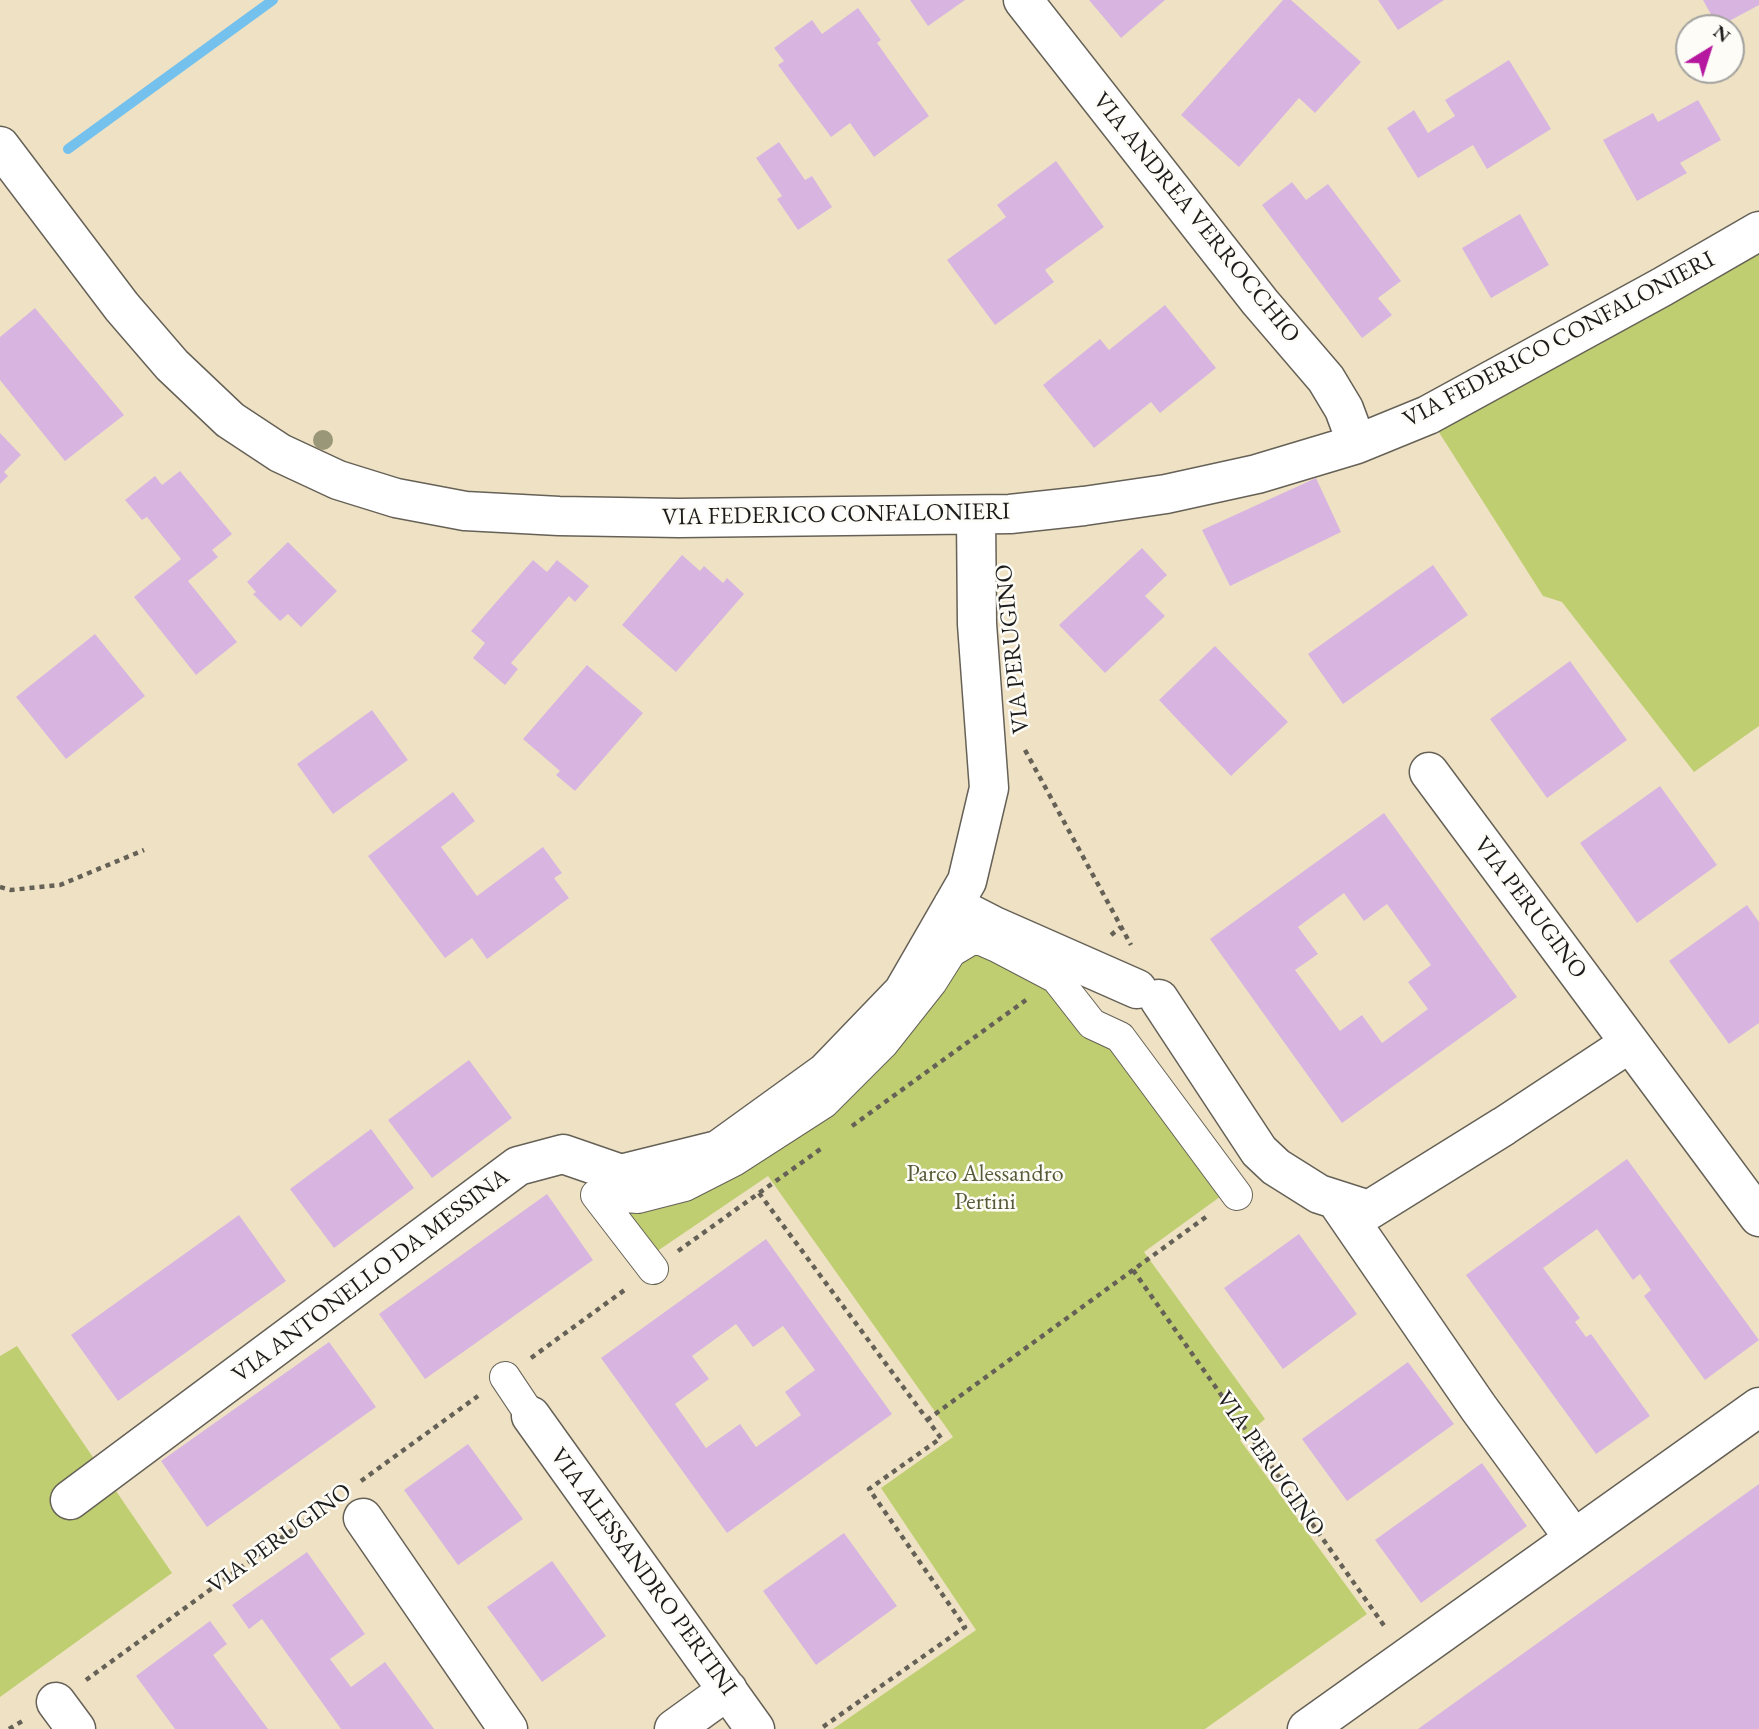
<!DOCTYPE html>
<html>
<head>
<meta charset="utf-8">
<style>
	body { margin:0 }
	#map { position:relative; width:1759px; height:1729px; overflow:hidden; background:#efe2c4; font-family:"EB Garamond",serif }
	canvas { display:block }
	.north { position:absolute; left:1675px; top:14px; width:70px; height:70px; box-sizing:border-box; background:#fdfcf7; border:2px solid #a3a29f; border-radius:50%; rotate:38deg; font-size:19px; font-weight:700; line-height:28px; text-align:center; color:#1c1c1c }
	.north::after { content:''; display:block; margin:auto; width:24px; height:32px; background:#b5179e; clip-path:polygon(50% 0,100% 100%,50% 72%,0 100%) }
</style>
</head>
<body>
<div id="map">
<canvas width="1759" height="1729"></canvas>
<div class="north">N</div>
</div>
<script>
const ctx = document.querySelector('canvas').getContext('2d');
ctx.lineJoin = 'round';
function paint(path, color) { ctx.fillStyle = color; ctx.fill(path, 'evenodd'); }
const toPath = rows => new Path2D(rows.map(r => 'M' + r).join(''));
function strokePath(path, color, width, dash) { ctx.strokeStyle = color; ctx.lineWidth = width; ctx.lineCap = dash ? 'butt' : 'round'; ctx.setLineDash(dash || []); ctx.stroke(path); }
function drawText(font, color, halo, rows, align = 'center') {
  ctx.font = font + ' "EB Garamond",serif'; ctx.lineWidth = 5; ctx.setLineDash([]); ctx.textBaseline = 'middle'; ctx.strokeStyle = halo; ctx.fillStyle = color; for (const [text, x, y, turn = 0] of rows) {
    ctx.save(); ctx.translate(x, y); ctx.rotate((+turn || 0) * Math.PI / 180); ctx.textAlign = isNaN(turn) ? turn : align; if (halo) ctx.strokeText(text, 0, 0); ctx.fillText(text, 0, 0); ctx.restore();
  }
}
const green = toPath([
	[1759,232,1759,726,1694,772,1562,602,1543,596,1428,415],
	[997,951,1118,1044,1228,1191,1144,1252,1265,1419,1240,1440,1367,1614,1205,1729,833,1729,976,1630,881,1488,953,1437,768,1176,647,1258,599,1196,638,1199,951,955],
	[17,1346,172,1573,0,1697,0,1356]
]);
const stream = toPath([
	[68,149,273,0]
]);
const building = toPath([
	[910,0,965,0,928,26],
	[1089,0,1165,0,1121,38],
	[1283,0,1291,0,1361,62,1315,113,1299,98,1239,167,1181,115],
	[1378,0,1444,0,1398,30],
	[1703,0,1759,0,1759,5,1718,27],
	[858,8,881,40,877,43,929,116,874,157,850,123,831,137,778,65,784,61,774,48,812,20,822,34],
	[1509,60,1551,129,1487,169,1473,145,1418,178,1387,128,1414,110,1428,133,1455,116,1445,100],
	[1698,100,1721,140,1680,163,1687,173,1637,201,1603,140,1653,113,1658,122],
	[779,142,805,180,812,176,832,207,798,230,777,199,782,196,756,158],
	[1056,161,1104,227,1045,270,1054,282,995,325,947,260,1006,217,997,205],
	[1292,182,1306,200,1328,184,1401,281,1378,298,1392,315,1362,338,1262,205],
	[1520,214,1549,265,1491,298,1462,248],
	[1165,305,1216,368,1160,413,1151,402,1094,448,1043,385,1100,339,1109,350],
	[35,308,124,415,65,461,0,380,0,337],
	[0,433,21,455,4,472,8,476,0,484],
	[180,471,232,534,212,550,218,557,188,581,237,642,196,675,134,597,181,559,147,517,142,520,125,500,155,476,162,485],
	[1316,478,1341,532,1230,586,1202,530],
	[288,542,337,591,301,627,288,614,280,621,253,594,256,592,247,582],
	[1142,548,1167,575,1145,596,1165,616,1105,673,1059,625],
	[682,555,700,571,704,566,723,583,727,578,744,594,676,672,622,625],
	[533,560,547,572,557,560,589,586,575,602,569,596,511,663,518,669,505,685,473,658,485,643,471,631],
	[1433,565,1468,615,1343,704,1308,654],
	[95,634,145,696,66,759,16,697],
	[1215,646,1288,722,1231,776,1159,700],
	[1570,661,1627,740,1547,798,1490,719],
	[587,665,643,713,575,791,556,775,560,771,523,739],
	[372,710,408,760,333,814,297,764],
	[1660,786,1717,865,1637,923,1580,843],
	[453,792,475,821,441,847,477,896,543,847,562,873,554,878,569,898,487,959,472,938,445,958,368,856],
	[1384,813,1517,997,1342,1123,1210,939],
	[1344,893,1364,921,1387,904,1431,965,1408,982,1428,1009,1382,1043,1362,1015,1340,1031,1295,970,1318,954,1298,927],
	[1747,905,1759,922,1759,1023,1729,1044,1669,961],
	[469,1060,512,1118,432,1178,388,1120],
	[371,1129,414,1188,334,1248,290,1189],
	[1627,1159,1759,1340,1705,1380,1644,1296,1651,1290,1640,1274,1633,1280,1597,1229,1543,1268,1580,1318,1575,1322,1586,1337,1591,1334,1650,1416,1596,1454,1466,1275],
	[547,1194,593,1260,425,1379,379,1314],
	[239,1215,286,1281,118,1401,71,1335],
	[1299,1234,1357,1314,1283,1369,1224,1288],
	[766,1239,892,1414,727,1533,601,1358],
	[736,1324,753,1347,783,1326,815,1370,785,1392,801,1415,756,1447,740,1424,706,1448,675,1404,709,1379,692,1356],
	[329,1342,376,1407,207,1527,161,1461],
	[1408,1362,1454,1424,1347,1501,1302,1439],
	[468,1444,523,1519,458,1565,404,1490],
	[1482,1463,1527,1526,1421,1603,1375,1540],
	[1759,1484,1759,1729,1418,1729],
	[844,1533,897,1606,816,1665,763,1591],
	[307,1552,365,1634,330,1659,351,1687,385,1662,434,1729,341,1729,262,1619,249,1629,232,1605],
	[552,1561,606,1636,542,1682,487,1607],
	[210,1621,227,1644,213,1655,268,1729,175,1729,136,1676]
]);
const path = toPath([
	[1025,750,1131,945],
	[0,887,11,890,60,885,144,850],
	[1111,935,1121,927],
	[852,1126,1026,1000],
	[759,1193,941,1438,869,1489,965,1627,820,1729],
	[678,1251,822,1148],
	[1133,1270,1385,1627],
	[531,1358,626,1289],
	[927,1420,1210,1214],
	[361,1481,478,1396],
	[86,1680,328,1504],
	[9,1729,26,1719]
]);
const pedestrian = toPath([
	[653,1269,596,1195,638,1198,685,1186,734,1161,824,1103,883,1044,932,982,951,952,971,940,981,940,997,947,1056,978,1092,1024,1120,1037,1237,1195],
	[505,1377,531,1416]
]);
const minor = toPath([
	[1023,0,1260,302,1326,379,1344,409,1357,444],
	[0,146,122,307,172,365,230,420,280,453,338,480,396,498,465,511,559,516,679,518,1010,514,1084,506,1166,494,1257,474,1357,444,1428,415,1662,287,1759,231],
	[1429,772,1759,1217],
	[953,905,994,926,1137,989],
	[1159,999,1259,1151,1276,1167,1319,1194,1369,1210,1504,1126,1630,1043],
	[1336,1200,1478,1407,1562,1522],
	[531,1416,755,1729],
	[70,1500,518,1166,563,1154,621,1174,718,1150,826,1072,903,992,967,881,989,788,977,624,976,516],
	[363,1518,508,1729],
	[56,1702,76,1729],
	[674,1729,728,1690],
	[1307,1729,1759,1407]
]);
const trees = [
	[323,440]
];
const streetNames = [
	["VIA ANDREA VERROCCHIO",1196,218,51],
	["VIA FEDERICO CONFALONIERI",1559,340,-28],
	["VIA FEDERICO CONFALONIERI",836,515,-1],
	["VIA PERUGINO",1013,649,-96],
	["VIA PERUGINO",1530,908,53],
	["VIA ANTONELLO DA MESSINA",371,1276,-37],
	["VIA PERUGINO",1270,1464,55],
	["VIA PERUGINO",280,1539,-36],
	["VIA ALESSANDRO PERTINI",643,1572,54]
];
const parkNames = [
	["Parco Alessandro",985,1174],
	["Pertini",985,1202]
];
paint(green, '#bfce70');
strokePath(stream, '#74c1ee', 10);
paint(building, '#d8b5e0');
strokePath(pedestrian, '#666157', 32);
strokePath(minor, '#666157', 41);
strokePath(path, '#666157', 4.5, [5, 5]);
strokePath(pedestrian, '#fff', 30);
strokePath(minor, '#fff', 38);
ctx.fillStyle = '#9a9778';
for (const [x, y] of trees) { ctx.beginPath(); ctx.arc(x, y, 10, 0, 2 * Math.PI); ctx.fill(); }
drawText('24px', '#1c1c1c', '#fdfcf7', streetNames);
drawText('24px', '#555a39', '#fdfcf7', parkNames);
</script>
</body>
</html>
